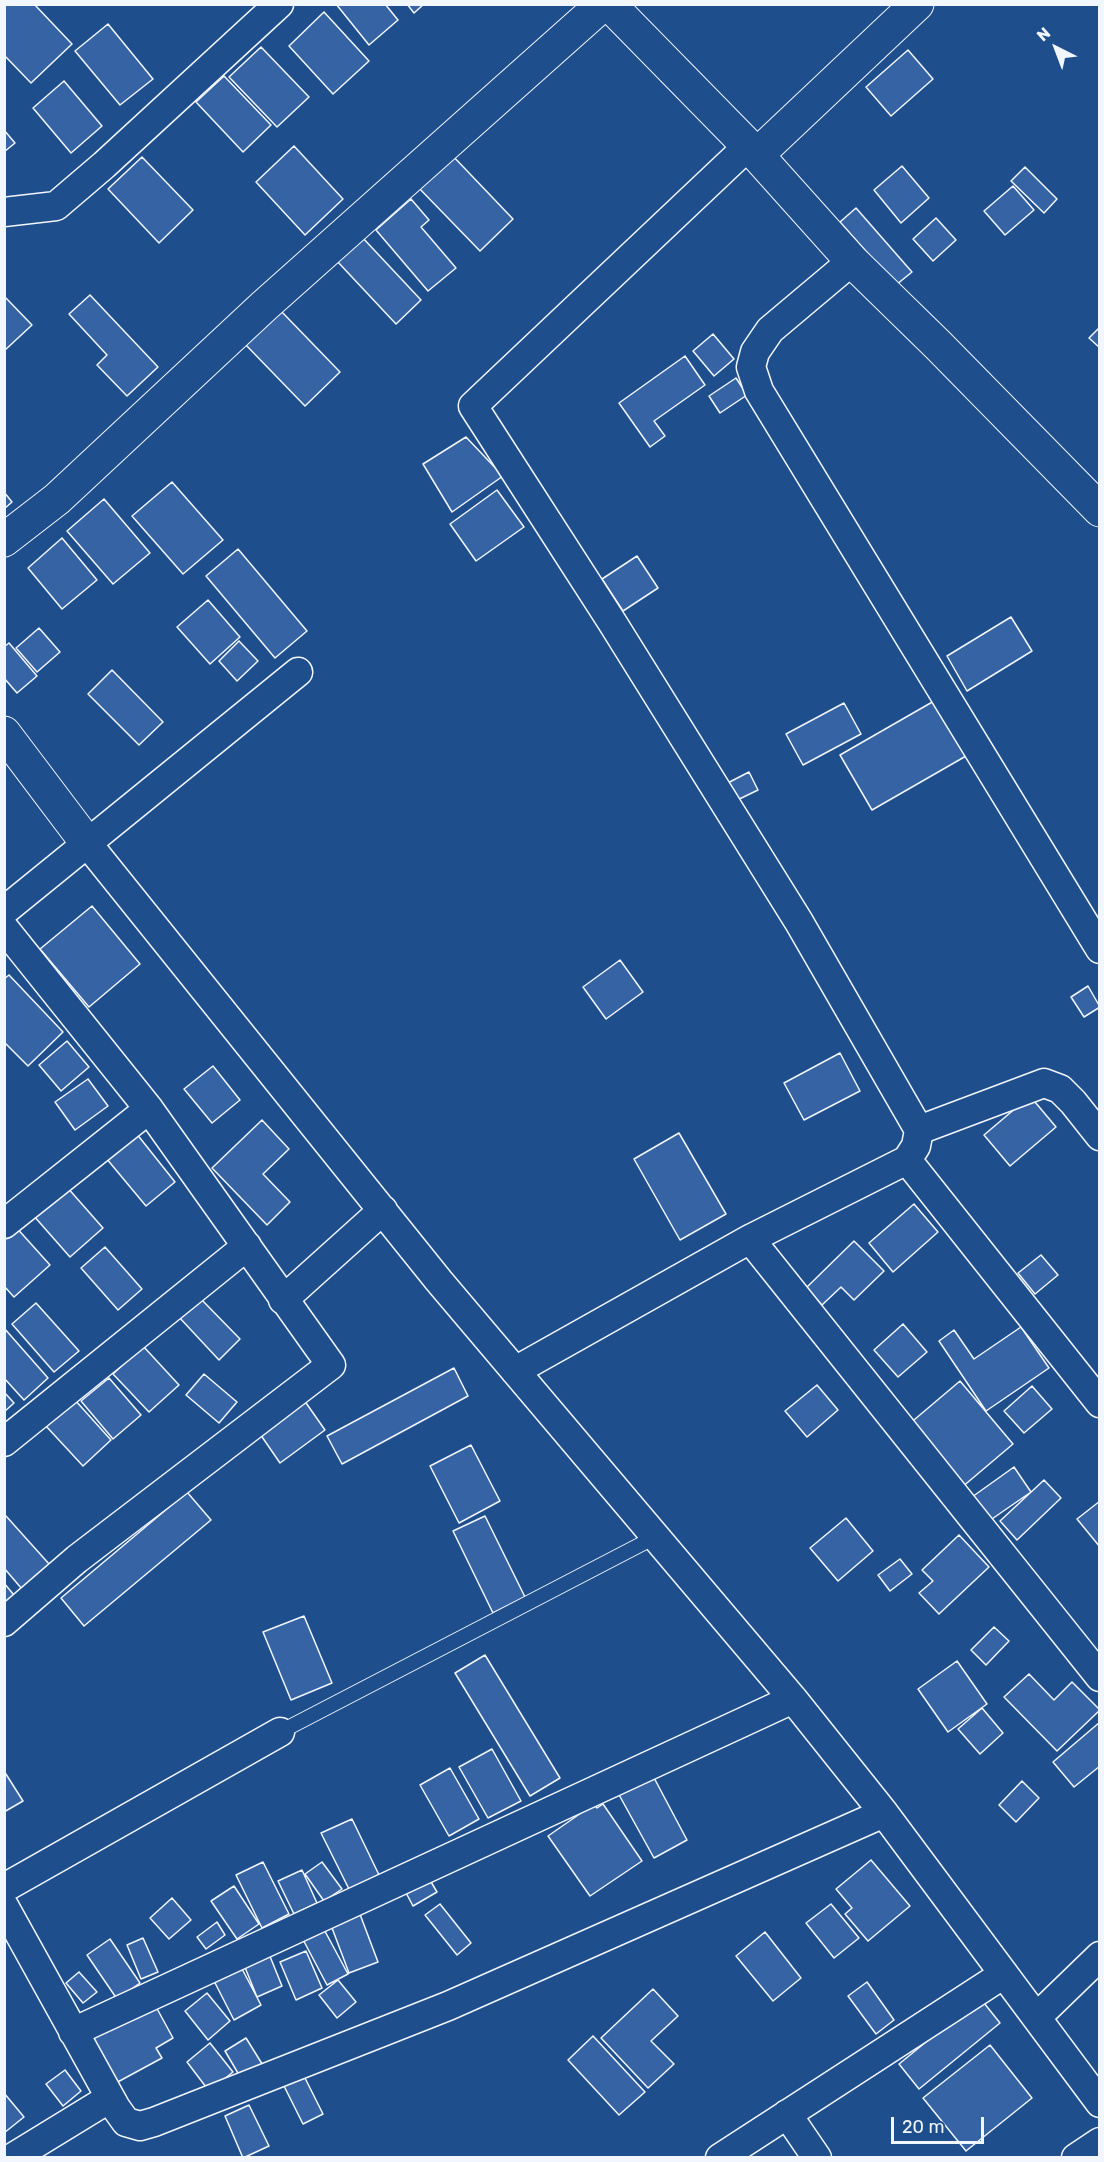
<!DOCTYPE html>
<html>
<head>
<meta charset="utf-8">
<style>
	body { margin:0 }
	#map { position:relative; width:1104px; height:2162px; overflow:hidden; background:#1f4e8c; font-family:Rubik,sans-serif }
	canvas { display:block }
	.frame { position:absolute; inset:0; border:6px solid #f2f6ff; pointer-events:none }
	.north { position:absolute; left:1026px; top:18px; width:60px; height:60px; -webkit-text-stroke:4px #1f4e8c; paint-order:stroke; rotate:318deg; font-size:16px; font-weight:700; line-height:24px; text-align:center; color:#f2f6ff }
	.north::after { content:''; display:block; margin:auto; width:21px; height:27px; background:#f2f6ff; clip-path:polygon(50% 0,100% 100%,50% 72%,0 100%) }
	.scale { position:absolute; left:891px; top:2117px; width:93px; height:27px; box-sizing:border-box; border:3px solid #f2f6ff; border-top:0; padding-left:8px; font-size:18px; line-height:21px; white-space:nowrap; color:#f2f6ff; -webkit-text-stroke:4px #1f4e8c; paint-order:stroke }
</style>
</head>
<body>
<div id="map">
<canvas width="1104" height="2162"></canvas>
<div class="frame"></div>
<div class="north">N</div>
<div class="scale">20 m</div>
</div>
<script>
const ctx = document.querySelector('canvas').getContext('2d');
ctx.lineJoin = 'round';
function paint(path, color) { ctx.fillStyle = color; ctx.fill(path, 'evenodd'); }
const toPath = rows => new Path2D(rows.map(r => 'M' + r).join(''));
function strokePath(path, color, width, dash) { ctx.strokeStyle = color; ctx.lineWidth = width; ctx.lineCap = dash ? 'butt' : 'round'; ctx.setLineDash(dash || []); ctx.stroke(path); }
const building = toPath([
	[4,4,34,4,72,44,31,83,4,55,4,4],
	[336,4,385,4,398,20,369,45,336,4],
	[407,4,424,4,414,13,407,4],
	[324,12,369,61,333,94,289,46,324,12],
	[108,24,153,79,120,105,75,51,108,24],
	[261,47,309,97,277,127,229,77,261,47],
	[908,50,933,79,891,116,866,87,908,50],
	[224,76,271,125,243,152,196,102,224,76],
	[64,81,102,126,71,153,33,108,64,81],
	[4,130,15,143,4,152,4,130],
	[294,146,343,199,305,235,256,182,294,146],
	[450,153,513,219,480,251,416,185,450,153],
	[142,157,193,210,159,243,108,189,142,157],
	[902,166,929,198,901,223,874,190,902,166],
	[1025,167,1057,199,1044,213,1011,181,1025,167],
	[1013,186,1034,210,1005,235,984,211,1013,186],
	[411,199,429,220,421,227,456,268,428,291,376,230,411,199],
	[856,208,912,272,896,285,840,222,856,208],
	[936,218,956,240,933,261,913,239,936,218],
	[361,236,421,300,396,324,336,260,361,236],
	[90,295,158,367,127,396,97,365,107,355,69,314,90,295],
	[4,296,32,325,4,351,4,296],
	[279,309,340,372,305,406,244,343,279,309],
	[1100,327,1100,348,1089,338,1100,327],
	[713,334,734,359,714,376,693,351,713,334],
	[685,356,705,385,654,421,665,436,650,447,619,403,685,356],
	[736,378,747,395,720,413,709,396,736,378],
	[466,437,503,476,452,512,423,464,466,437],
	[172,482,223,540,183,574,132,516,172,482],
	[497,490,524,527,476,561,450,524,497,490],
	[4,492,12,502,4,509,4,492],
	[104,499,150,553,113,584,67,531,104,499],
	[62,538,97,580,62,609,28,568,62,538],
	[238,549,307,631,275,658,206,576,238,549],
	[637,556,658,588,623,611,602,579,637,556],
	[208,600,240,637,210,664,177,627,208,600],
	[1011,617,1032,651,967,691,947,656,1011,617],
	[39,628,60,652,37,672,16,648,39,628],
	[239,641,258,661,237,681,219,661,239,641],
	[9,643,37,676,17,693,4,678,4,647,9,643],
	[112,670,163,722,139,745,88,694,112,670],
	[941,697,973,752,872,810,840,755,941,697],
	[844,703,861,734,803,765,786,734,844,703],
	[749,772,758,790,727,805,718,788,749,772],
	[92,906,140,964,89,1007,40,949,92,906],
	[620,960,643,992,606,1019,583,987,620,960],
	[9,975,63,1032,28,1066,4,1042,4,979,9,975],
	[1088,986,1100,1007,1084,1017,1071,997,1088,986],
	[67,1041,89,1067,61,1091,39,1065,67,1041],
	[840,1053,860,1091,804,1120,784,1083,840,1053],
	[213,1066,240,1100,212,1123,184,1089,213,1066],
	[88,1079,108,1106,75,1130,55,1102,88,1079],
	[1030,1096,1056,1127,1010,1166,984,1135,1030,1096],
	[262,1120,289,1149,263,1174,290,1202,267,1225,212,1168,262,1120],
	[136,1133,175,1182,146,1206,106,1158,136,1133],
	[679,1133,726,1214,680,1240,634,1159,679,1133],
	[66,1186,103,1228,70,1257,33,1215,66,1186],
	[914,1204,938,1232,893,1272,869,1243,914,1204],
	[14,1225,50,1265,14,1297,4,1286,4,1233,14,1225],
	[854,1241,884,1271,854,1300,841,1287,822,1305,806,1288,854,1241],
	[105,1247,142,1289,118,1310,81,1268,105,1247],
	[1041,1255,1058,1275,1035,1294,1018,1273,1041,1255],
	[198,1296,240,1339,219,1360,178,1316,198,1296],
	[36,1303,79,1351,54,1372,12,1324,36,1303],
	[903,1324,927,1352,898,1377,874,1350,903,1324],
	[1021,1327,1049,1368,986,1411,939,1341,954,1330,974,1359,1021,1327],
	[4,1328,48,1378,24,1400,4,1378,4,1328],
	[143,1346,179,1385,149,1412,113,1374,143,1346],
	[454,1368,468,1396,342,1464,327,1436,454,1368],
	[204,1374,237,1402,219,1423,186,1395,204,1374],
	[109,1378,141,1415,113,1439,81,1401,109,1378],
	[960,1381,1013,1444,961,1488,908,1425,960,1381],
	[817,1385,838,1410,807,1437,785,1411,817,1385],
	[1032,1386,1052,1409,1024,1433,1004,1411,1032,1386],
	[4,1392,14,1403,4,1412,4,1392],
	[74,1399,111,1440,83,1466,45,1425,74,1399],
	[304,1400,325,1430,280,1463,258,1431,304,1400],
	[471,1445,500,1501,459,1523,430,1466,471,1445],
	[1014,1467,1031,1492,989,1521,972,1497,1014,1467],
	[1044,1480,1061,1498,1017,1540,1000,1521,1044,1480],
	[187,1492,211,1520,84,1626,61,1598,187,1492],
	[1100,1501,1100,1547,1077,1519,1100,1501],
	[6,1516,50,1565,22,1589,4,1568,4,1517,6,1516],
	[485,1516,525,1597,493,1613,453,1531,485,1516],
	[846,1518,873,1551,838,1581,810,1548,846,1518],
	[959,1535,989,1567,939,1614,919,1593,933,1581,922,1570,959,1535],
	[900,1559,912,1574,890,1591,878,1575,900,1559],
	[4,1583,18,1600,4,1612,4,1583],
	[304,1616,332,1683,291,1700,263,1632,304,1616],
	[994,1627,1009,1641,986,1665,971,1650,994,1627],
	[485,1655,560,1778,530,1796,455,1673,485,1655],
	[957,1661,987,1704,948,1732,918,1689,957,1661],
	[1029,1674,1054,1700,1072,1682,1100,1710,1057,1751,1004,1697,1029,1674],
	[982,1708,1003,1733,980,1754,958,1729,982,1708],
	[1100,1722,1100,1766,1074,1787,1053,1762,1100,1722],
	[492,1749,521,1801,488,1818,459,1767,492,1749],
	[450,1768,479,1819,449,1836,420,1785,450,1768],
	[4,1771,23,1801,4,1812,4,1771],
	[652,1774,687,1840,654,1858,618,1793,652,1774],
	[1022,1781,1039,1798,1016,1822,999,1805,1022,1781],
	[594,1804,597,1808,603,1804,642,1861,590,1896,548,1836,594,1804],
	[352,1819,381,1879,351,1893,321,1833,352,1819],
	[871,1860,910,1906,868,1941,845,1914,852,1908,836,1889,871,1860],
	[263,1862,289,1914,262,1928,236,1875,263,1862],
	[322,1862,342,1889,324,1901,305,1874,322,1862],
	[302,1870,317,1903,294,1914,278,1881,302,1870],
	[427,1875,437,1892,413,1906,404,1889,427,1875],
	[234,1886,259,1924,237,1939,211,1901,234,1886],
	[172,1898,191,1920,169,1939,150,1918,172,1898],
	[440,1904,471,1943,457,1955,425,1915,440,1904],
	[831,1904,859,1938,834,1958,806,1923,831,1904],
	[358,1909,378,1962,349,1973,329,1920,358,1909],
	[217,1922,225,1935,206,1949,197,1937,217,1922],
	[320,1922,348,1974,327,1985,299,1932,320,1922],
	[765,1932,801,1978,773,2001,736,1956,765,1932],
	[143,1938,158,1972,141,1979,127,1945,143,1938],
	[110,1939,140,1983,117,1999,87,1955,110,1939],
	[267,1949,282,1986,257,1997,242,1960,267,1949],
	[306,1951,322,1988,296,2000,280,1962,306,1951],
	[240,1965,261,2005,234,2020,213,1979,240,1965],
	[79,1972,97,1992,83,2003,66,1983,79,1972],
	[338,1980,356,2002,337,2018,319,1995,338,1980],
	[867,1982,894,2020,876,2034,848,1996,867,1982],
	[653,1989,678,2016,651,2041,674,2064,648,2088,601,2038,653,1989],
	[207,1993,230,2021,208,2040,185,2011,207,1993],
	[980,1998,1000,2023,919,2089,899,2064,980,1998],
	[155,2005,173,2038,156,2048,162,2058,114,2084,90,2040,155,2005],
	[593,2036,645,2092,619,2115,568,2060,593,2036],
	[246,2038,264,2067,242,2080,225,2051,246,2038],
	[210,2043,233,2072,209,2091,187,2062,210,2043],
	[990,2045,1032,2098,966,2151,923,2098,990,2045],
	[65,2070,81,2091,63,2106,46,2084,65,2070],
	[304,2076,323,2114,303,2124,284,2086,304,2076],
	[4,2093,24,2117,4,2133,4,2093],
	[249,2105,269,2146,243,2158,225,2116,249,2105]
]);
const lane = toPath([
	[280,1732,655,1537]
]);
const street = toPath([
	[4,212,56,206,104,165,279,4],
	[852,261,770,330,755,352,751,367,759,391,1100,949],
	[87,843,439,1281,793,1699,884,1813,1100,2103],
	[4,911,298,672],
	[4,928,149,1109,331,1365,77,1559,4,1622],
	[919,1130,1044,1083,1060,1089,1073,1102,1100,1136],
	[907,1160,1100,1403],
	[4,1224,149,1109],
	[750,1239,1100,1677],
	[283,1300,383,1210],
	[515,1371,750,1239,907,1160,916,1146,919,1130,799,922,612,622,473,406,748,146],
	[4,1442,247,1246],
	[4,1888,280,1732],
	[4,1906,116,2108,126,2122,140,2126,154,2122,448,2006,884,1813],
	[1037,2017,1100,1956],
	[73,2032,793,1699],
	[787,2114,817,2158],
	[12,2158,110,2098],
	[720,2158,1004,1974],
	[1076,2158,1100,2142]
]);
const secondary = toPath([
	[609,4,757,155,852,261,938,345,1100,510],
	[757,155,917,4],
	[4,540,57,499,264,306,603,4],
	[4,733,87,843]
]);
paint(building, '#3563a3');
strokePath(building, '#f2f6ff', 1.5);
strokePath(lane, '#f2f6ff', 16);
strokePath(street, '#f2f6ff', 31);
strokePath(secondary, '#f2f6ff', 35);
strokePath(lane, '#1f4e8c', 14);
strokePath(street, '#1f4e8c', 28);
strokePath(secondary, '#1f4e8c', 33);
</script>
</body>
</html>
